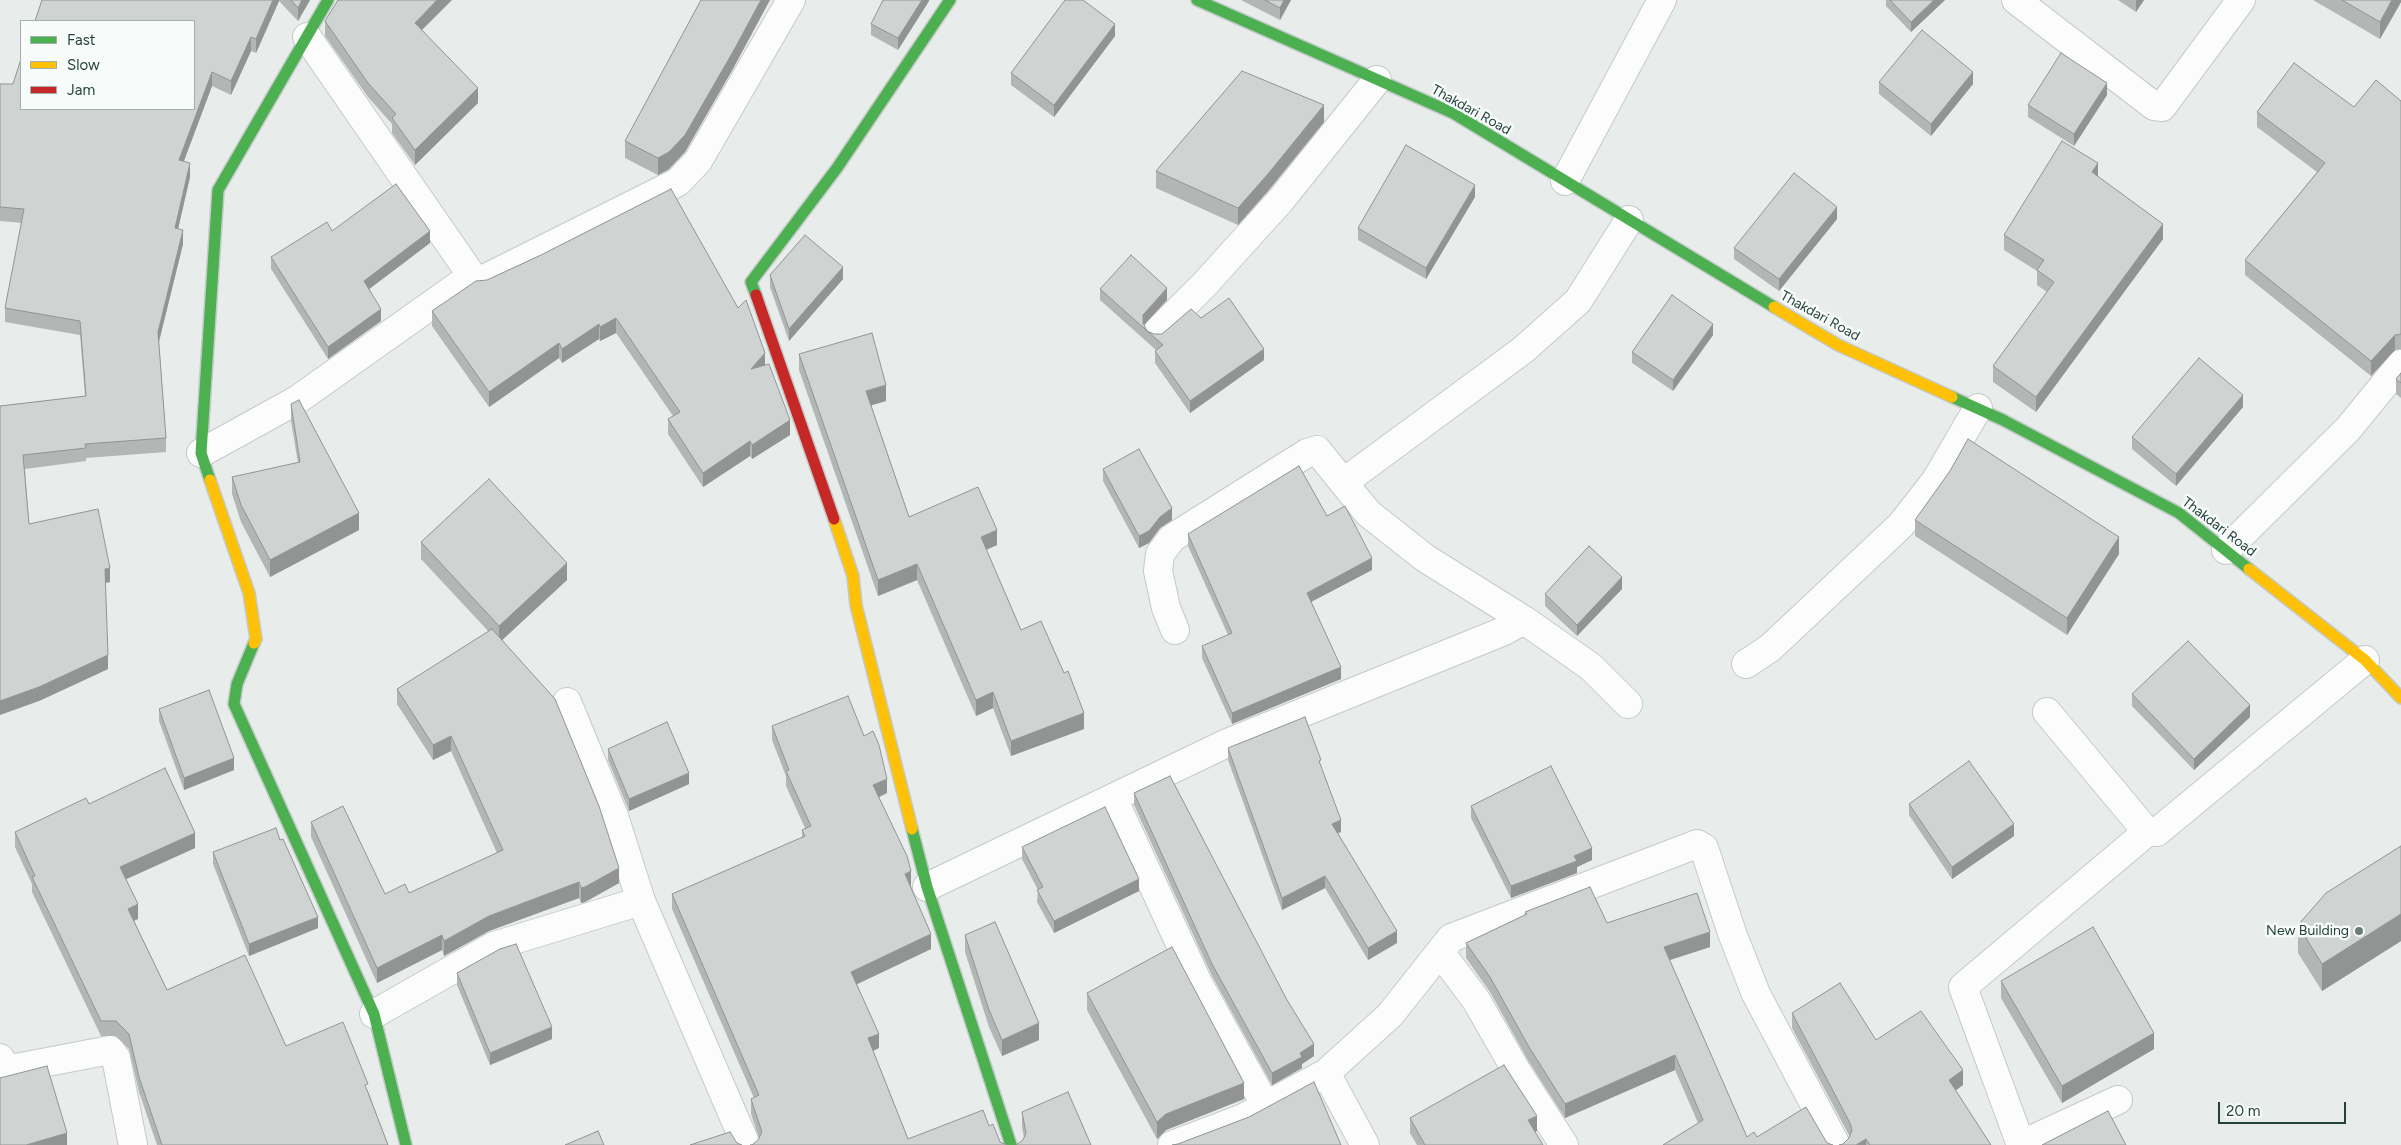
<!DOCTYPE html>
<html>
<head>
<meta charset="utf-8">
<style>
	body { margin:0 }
	#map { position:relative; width:2401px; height:1145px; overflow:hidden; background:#e8edeb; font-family:Figtree,sans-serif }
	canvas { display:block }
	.legend { position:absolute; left:20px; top:20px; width:175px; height:90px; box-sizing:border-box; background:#f7fbf9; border:1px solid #a3b1ad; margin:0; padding:6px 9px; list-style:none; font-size:15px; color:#24423a }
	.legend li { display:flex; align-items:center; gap:10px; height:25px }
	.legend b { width:25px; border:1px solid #a3b1ad }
	.scale { position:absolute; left:2218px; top:1102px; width:128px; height:22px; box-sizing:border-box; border:2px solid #24423a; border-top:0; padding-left:6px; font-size:15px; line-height:18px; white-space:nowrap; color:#24423a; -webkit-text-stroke:4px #f7fbf9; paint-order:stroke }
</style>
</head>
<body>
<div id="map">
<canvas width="2401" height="1145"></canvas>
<ul class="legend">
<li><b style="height:6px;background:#4caf50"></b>Fast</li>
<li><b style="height:6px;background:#ffc107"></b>Slow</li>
<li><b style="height:6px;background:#c62828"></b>Jam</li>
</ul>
<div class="scale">20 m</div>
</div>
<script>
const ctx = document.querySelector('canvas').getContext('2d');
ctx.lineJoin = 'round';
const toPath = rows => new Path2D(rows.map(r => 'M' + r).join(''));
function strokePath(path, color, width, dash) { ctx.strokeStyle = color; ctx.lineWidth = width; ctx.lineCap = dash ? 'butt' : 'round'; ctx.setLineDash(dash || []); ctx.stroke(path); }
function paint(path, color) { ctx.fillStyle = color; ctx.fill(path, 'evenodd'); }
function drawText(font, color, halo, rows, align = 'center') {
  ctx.font = font + ' Figtree,sans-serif'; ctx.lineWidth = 5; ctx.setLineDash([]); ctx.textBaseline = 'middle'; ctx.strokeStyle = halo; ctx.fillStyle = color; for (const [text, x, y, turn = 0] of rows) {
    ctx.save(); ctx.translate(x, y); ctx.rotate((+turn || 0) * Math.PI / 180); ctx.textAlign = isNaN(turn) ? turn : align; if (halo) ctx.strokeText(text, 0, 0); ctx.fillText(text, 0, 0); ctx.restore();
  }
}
const street = toPath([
	[2016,0,2154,106,2162,107,2241,0],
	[307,37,472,276,480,281,678,182,698,161,791,0],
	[1565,181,1662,0],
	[1158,331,1204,285,1280,201,1377,80],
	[201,453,297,400,472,276],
	[1344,482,1523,350,1578,301,1629,220],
	[2226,550,2348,429,2401,364],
	[1175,630,1166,608,1158,571,1160,554,1172,538,1307,453,1317,450,1368,513,1425,558,1524,620,1591,667,1628,704],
	[1746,664,1770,648,1901,525,1936,480,1978,408],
	[567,702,614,816,641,901,746,1145],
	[2047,712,2147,832,2157,832,2365,660],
	[1113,798,1198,983,1266,1106],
	[927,887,1225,744,1504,631,1524,620],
	[1440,952,1476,1000,1516,1070,1564,1145],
	[374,1014,494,946,641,901],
	[0,1058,6,1068,11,1069,110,1050,116,1058,133,1145],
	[1326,1073,1365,1145],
	[1172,1145,1243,1118,1326,1073,1390,1015,1451,938,1697,844,1704,848,1732,933,1756,994,1836,1145],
	[2021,1145,1963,987,2147,832],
	[2026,1145,2031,1140,2118,1100]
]);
const fast = toPath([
	[1197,0,1453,113,1774,307],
	[756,295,751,282,837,168,950,0],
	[1952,397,2003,420,2179,513,2249,569],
	[210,480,201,453,218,190,328,0],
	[254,643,237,684,234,704,374,1014,406,1145],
	[912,829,927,887,1011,1145]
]);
const slow = toPath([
	[1774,307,1838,345,1952,397],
	[210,480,249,593,256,639,254,643],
	[834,519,853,576,856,605,912,829],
	[2249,569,2365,660,2401,698]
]);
const jam = toPath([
	[756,295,834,519]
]);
const wall = toPath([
	[42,0,310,0,298,21,279,1,256,53,251,51,231,95,212,86,184,161,190,177,178,229,183,244,159,342,166,438,166,452,86,458,86,461,25,469,29,524,110,582,105,583,108,669,39,701,0,406,85,396,80,335,5,322,5,308,22,223,0,221,0,84,13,84],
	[929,0,929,1,898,50,871,35,871,24],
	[1241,0,1291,0,1280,20],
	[1886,0,1945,0,1911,32,1886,6],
	[2118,0,2144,0,2136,12],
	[2313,0,2401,0,2401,2,2380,39],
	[325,21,422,30,478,103,415,165,392,133,392,124,368,97,325,36],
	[1115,36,1054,117,1011,85,1011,73],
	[734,67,685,152,669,169,658,175,625,158,625,141],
	[1879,82,1973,84,1931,136,1879,94],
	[2107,95,2074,146,2028,117,2028,105],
	[2401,101,2401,349,2395,350,2371,376,2245,275,2245,260,2317,172,2257,127,2257,112,2354,107],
	[1324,122,1268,191,1238,225,1156,188,1156,171],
	[2098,176,2163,239,2036,412,1993,382,1993,366,2047,292,2037,285,2037,271,2004,250,2004,235],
	[1475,197,1426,279,1358,240,1358,228],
	[1837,219,1779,291,1734,259,1734,248],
	[332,231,430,243,369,289,381,321,328,359,271,269,271,257],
	[541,255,765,365,790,435,752,459,750,456,703,487,668,434,668,419,673,416,616,333,600,341,599,339,562,363,559,358,489,407,432,326,432,311,487,280],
	[770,275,843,279,789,341,770,287],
	[1100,289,1167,300,1144,325,1147,331,1154,334,1162,334,1201,318,1264,360,1190,413,1155,363,1155,351,1156,350,1100,300],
	[1713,335,1673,391,1632,363,1632,352],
	[799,354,886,401,871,405,909,517,997,545,986,550,1021,630,1084,729,1011,756,993,708,976,716,917,580,878,596,799,370],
	[2401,373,2401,398,2396,394,2396,379],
	[291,404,359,530,270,577,241,522,232,494,232,477,298,463,291,421],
	[2243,407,2176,486,2132,449,2132,437],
	[1103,469,1172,520,1160,528,1149,543,1139,548,1103,481],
	[1327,516,1372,570,1311,602,1341,679,1232,724,1202,658,1202,646,1228,635,1188,546,1188,534],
	[1915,520,2119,554,2067,635,1915,536],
	[421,542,567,580,502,640,619,883,585,902,581,903,579,898,489,931,444,956,442,950,377,983,311,837,311,822,385,894,409,893,497,853,451,751,433,760,397,704,397,689,489,632,421,559],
	[1622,589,1577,636,1545,606,1545,594],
	[2132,694,2250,717,2194,770,2132,706],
	[159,709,234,770,184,790,159,721],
	[772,726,887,793,879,797,911,886,931,949,857,984,879,1048,873,1051,908,1139,989,1126,1000,1142,752,1145,758,1140,759,1138,751,1114,751,1099,754,1098,672,909,672,894,802,838,802,830,805,828,786,786,786,776,772,740],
	[1228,748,1321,767,1341,832,1338,833,1397,943,1368,960,1325,888,1282,910,1228,760],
	[608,749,689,784,629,811,608,760],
	[1134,793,1314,1056,1302,1064,1302,1068,1272,1085,1212,976,1134,805],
	[89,804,195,848,126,879,138,919,134,921,167,990,286,1046,368,1091,388,1145,157,1145,139,1092,129,1049,116,1036,101,1036,32,892,32,884,15,847,15,832],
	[1909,804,2014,836,1952,879,1909,815],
	[1471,806,1592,860,1577,867,1577,873,1511,898,1471,818],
	[2401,846,2401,941,2322,991,2298,953,2298,925],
	[1022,847,1139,891,1054,933,1037,902,1038,890,1022,859],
	[213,852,318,928,249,956,213,864],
	[1525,912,1607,923,1710,947,1669,960,1747,1137,1757,1137,1827,1143,1663,1145,1698,1123,1675,1070,1565,1118,1529,1062,1490,992,1466,958,1466,943,1525,915],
	[965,935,1039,1040,1002,1056,989,1027,965,952],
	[457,973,552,1039,490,1065,457,985],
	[2001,981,2154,1049,2062,1103,2001,998],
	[1087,993,1244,1099,1166,1130,1157,1139,1087,1010],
	[1792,1013,1876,1040,1963,1085,1955,1091,1991,1145,1839,1145,1843,1144,1850,1137,1792,1028],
	[1022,1112,1091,1145,1023,1140,1024,1138,1022,1127],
	[1410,1118,1537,1131,1535,1132,1543,1145,1417,1145,1410,1133]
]);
const shadedWall = toPath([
	[273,0,279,0,279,1,256,53,256,39],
	[302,0,310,0,298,21,298,8],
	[437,0,452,0,415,37,415,23],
	[761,0,770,0,734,67,685,152,669,169,658,175,658,158],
	[922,0,929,0,929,1,898,50,898,38],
	[1284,0,1291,0,1280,20,1280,8],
	[1934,0,1945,0,1911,32,1911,22],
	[2136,0,2144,0,2136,12],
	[2392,0,2401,0,2401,2,2380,39,2380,22],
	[1115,24,1115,36,1054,117,1054,105],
	[251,37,251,51,231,95,231,81],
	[212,72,212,86,179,174,179,160],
	[1973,72,1973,84,1931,136,1931,124],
	[2107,83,2107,95,2074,146,2074,134],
	[478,88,478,103,415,165,415,150],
	[1324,105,1324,122,1268,191,1238,225,1238,208],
	[190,163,190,177,175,242,175,228],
	[2098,163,2098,178,2092,172],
	[1475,185,1475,197,1426,279,1426,268],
	[1837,207,1837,219,1779,291,1779,279],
	[2163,224,2163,239,2036,412,2036,397],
	[183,230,183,244,158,345,158,332],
	[430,231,430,243,364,293,364,281],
	[843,267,843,279,789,341,789,329],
	[1167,288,1167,300,1143,326,1143,315],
	[381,309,381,321,328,359,328,347],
	[616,318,616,333,600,341,600,327],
	[599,324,599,339,562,363,562,349],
	[1713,324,1713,335,1673,391,1673,380],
	[2395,335,2395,350,2371,376,2371,361],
	[559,343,559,358,489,407,489,392],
	[1264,349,1264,360,1190,413,1190,401],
	[765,353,765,368,751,369],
	[886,385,886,401,866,407,866,391],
	[2243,395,2243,407,2176,486,2176,474],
	[790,420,790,435,752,459,752,445],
	[750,441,750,456,703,487,703,473],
	[1172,508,1172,520,1160,528,1149,543,1139,548,1139,536,1160,517],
	[359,513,359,530,270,577,270,560],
	[997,530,997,545,981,552,981,537],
	[2119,537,2119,554,2067,635,2067,618],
	[1372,558,1372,570,1307,604,1307,593],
	[567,563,567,580,499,643,499,626],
	[917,564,917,580,878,596,878,580],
	[110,568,110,582,105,583,105,569],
	[1622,577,1622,589,1577,636,1577,625],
	[108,655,108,669,39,701,0,715,0,701],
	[1341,667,1341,679,1232,724,1232,713],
	[993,692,993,708,976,716,976,700],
	[2250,705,2250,717,2194,770,2194,759],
	[1084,713,1084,729,1011,756,1011,741],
	[451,736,451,751,433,760,433,745],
	[234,758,234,770,184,790,184,778],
	[689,773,689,784,629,811,629,799],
	[887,779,887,793,873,800,873,785],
	[1341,820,1341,832,1332,835,1332,824],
	[2014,824,2014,836,1952,879,1952,867],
	[195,833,195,848,120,882,120,867],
	[1592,848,1592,860,1577,867,1577,873,1511,898,1511,886],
	[619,868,619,883,585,902,581,903,581,888],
	[911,871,911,886,905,889,905,874],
	[1325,876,1325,888,1282,910,1282,898],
	[1139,879,1139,891,1054,933,1054,921],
	[579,882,579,898,489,931,444,956,444,941,489,916],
	[138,904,138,919,128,923,128,909],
	[2401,914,2401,941,2322,991,2322,964],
	[318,917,318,928,249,956,249,944],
	[1397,931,1397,943,1368,960,1368,948],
	[1710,932,1710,947,1664,962,1664,947],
	[931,934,931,949,851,987,851,972],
	[442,935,442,950,377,983,377,968],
	[1039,1023,1039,1040,1002,1056,1002,1040],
	[552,1027,552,1039,490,1065,490,1053],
	[2154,1033,2154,1049,2062,1103,2062,1086],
	[879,1034,879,1048,868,1053,868,1038],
	[1314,1044,1314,1056,1302,1064,1302,1068,1272,1085,1272,1073,1300,1053],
	[1675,1055,1675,1070,1565,1118,1565,1104],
	[1963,1070,1963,1085,1949,1095,1949,1080],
	[1244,1083,1244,1099,1166,1130,1157,1139,1157,1122,1166,1114],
	[1537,1116,1537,1131,1528,1135,1528,1120],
	[67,1133,67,1145,26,1145],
	[1866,1139,1866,1145,1856,1145]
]);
const building = toPath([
	[42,0,273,0,256,39,251,37,231,81,212,72,179,160,190,163,175,228,183,230,158,332,166,438,85,444,86,448,23,455,29,524,98,509,110,568,105,569,108,655,39,687,0,701,0,406,86,396,80,321,5,308,24,209,0,207,0,84,13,84,21,59,21,109,194,109,194,21,35,21,42,0],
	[291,0,302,0,298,8,291,0],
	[338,0,437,0,415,23,478,88,415,150,392,118,396,114,368,83,325,21,338,0],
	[701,0,761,0,734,50,685,135,669,152,658,158,625,141,701,0],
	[883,0,922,0,898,38,871,24,883,0],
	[1065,0,1083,0,1115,24,1054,105,1011,73,1065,0],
	[1265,0,1284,0,1280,8,1265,0],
	[1890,0,1934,0,1911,22,1890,0],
	[2342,0,2392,0,2380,22,2342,0],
	[1922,30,1973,72,1931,124,1879,82,1922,30],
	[2061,53,2107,83,2074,134,2028,105,2061,53],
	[2294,63,2354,107,2376,80,2401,101,2401,334,2395,335,2371,361,2245,260,2325,163,2257,112,2294,63],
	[1242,71,1324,105,1268,174,1238,208,1156,171,1242,71],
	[2062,141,2098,163,2092,172,2163,224,2036,397,1993,366,2054,282,2037,270,2044,260,2004,235,2062,141],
	[1406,145,1475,185,1426,268,1358,228,1406,145],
	[1794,173,1837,207,1779,279,1734,248,1794,173],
	[396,184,430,231,364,281,381,309,328,347,271,257,327,222,332,231,396,184],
	[671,189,738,308,746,300,765,353,751,369,769,364,790,420,752,445,750,441,703,473,668,419,680,412,616,318,600,327,599,324,562,349,559,343,489,392,432,311,476,281,487,280,541,255,671,189],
	[805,235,843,267,789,329,770,275,805,235],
	[1131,255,1167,288,1143,315,1143,323,1147,331,1154,334,1162,334,1191,309,1201,318,1229,298,1264,349,1190,401,1155,351,1163,345,1100,289,1131,255],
	[1672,295,1713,324,1673,380,1632,352,1672,295],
	[872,333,886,385,866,391,909,517,978,487,997,530,981,537,1021,630,1041,621,1064,673,1068,671,1084,713,1011,741,993,692,976,700,917,564,878,580,799,354,872,333],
	[2199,358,2243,395,2176,474,2132,437,2199,358],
	[2401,373,2401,383,2396,379,2401,373],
	[299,400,359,513,270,560,241,505,232,477,300,462,291,404,299,400],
	[1968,439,2119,537,2067,618,1915,520,1950,471,1968,439],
	[1139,449,1172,508,1160,517,1149,531,1139,536,1103,469,1139,449],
	[1299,466,1327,516,1345,506,1372,558,1307,593,1341,667,1232,713,1202,646,1232,633,1188,534,1299,466],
	[489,479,567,563,499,626,421,542,489,479],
	[1589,546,1622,577,1577,625,1545,594,1589,546],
	[492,629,555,699,599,806,619,868,585,887,581,888,579,882,489,916,444,941,442,935,377,968,311,822,343,806,385,894,405,884,409,893,503,850,451,736,433,745,397,689,492,629],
	[2188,641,2250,705,2194,759,2132,694,2188,641],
	[209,690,234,758,184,778,159,709,209,690],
	[848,696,864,736,873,731,879,745,887,779,873,785,907,856,911,871,905,874,931,934,851,972,879,1034,868,1038,908,1139,983,1110,989,1126,993,1124,1000,1142,1007,1145,750,1145,752,1145,758,1140,762,1132,751,1099,759,1095,672,894,805,836,802,830,811,826,786,771,789,770,772,726,848,696],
	[1305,717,1321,760,1319,761,1341,820,1332,824,1397,931,1368,948,1325,876,1282,898,1228,748,1305,717],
	[667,722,689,773,629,799,608,749,667,722],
	[1969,761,2014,824,1952,867,1909,804,1969,761],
	[1551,766,1592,848,1574,856,1577,861,1511,886,1471,806,1551,766],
	[165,768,195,833,120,867,138,904,128,909,167,990,245,955,286,1046,343,1022,368,1084,365,1085,388,1145,162,1145,139,1077,129,1034,116,1021,101,1021,32,877,35,876,15,832,86,798,89,804,165,768],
	[1170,776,1287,1000,1314,1044,1300,1053,1302,1057,1272,1073,1212,964,1134,793,1170,776],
	[1105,807,1139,879,1054,921,1037,890,1043,887,1022,847,1105,807],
	[276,828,280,840,283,839,318,917,249,944,213,852,276,828],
	[2401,846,2401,914,2322,964,2298,925,2326,893,2401,846],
	[1590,887,1607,923,1697,893,1710,932,1664,947,1747,1137,1754,1132,1757,1137,1806,1107,1827,1143,1833,1145,1663,1145,1703,1120,1675,1055,1565,1104,1529,1047,1490,977,1466,943,1527,914,1525,912,1590,887],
	[995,922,1039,1023,1002,1040,989,1010,965,935,995,922],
	[2093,927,2154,1033,2062,1086,2001,981,2093,927],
	[516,944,552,1027,490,1053,457,973,500,949,516,944],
	[1172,947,1244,1083,1166,1114,1157,1122,1087,993,1172,947],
	[1840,983,1876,1040,1921,1011,1963,1070,1949,1080,1991,1145,1870,1145,1866,1139,1856,1145,1839,1145,1843,1144,1849,1138,1852,1130,1850,1123,1792,1013,1840,983],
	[1504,1065,1537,1116,1528,1120,1543,1145,1425,1145,1410,1118,1504,1065],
	[47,1066,67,1133,26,1145,0,1145,0,1078,47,1066],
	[1314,1082,1341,1145,1172,1145,1178,1144,1249,1117,1314,1082],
	[1068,1092,1091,1145,1016,1145,1023,1140,1026,1133,1022,1112,1068,1092],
	[2108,1111,2126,1145,2042,1145,2108,1111],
	[598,1131,604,1145,565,1145,598,1131],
	[730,1132,737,1143,742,1145,690,1145,730,1132]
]);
const markers = [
	[2359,931,5,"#697e78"]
];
const streetNames = [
	["Thakdari Road",1471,110,29],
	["Thakdari Road",1820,316,29],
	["Thakdari Road",2219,527,37]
];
const poiNames = [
	["New Building",2349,931]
];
strokePath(street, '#c5cac8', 30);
strokePath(fast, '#c3cbc8', 14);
strokePath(slow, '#c3cbc8', 14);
strokePath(jam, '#c3cbc8', 14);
strokePath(street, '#fcfcfc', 28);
strokePath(fast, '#4caf50', 11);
strokePath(slow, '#ffc107', 11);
strokePath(jam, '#c62828', 11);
paint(wall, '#b2b6b5');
paint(shadedWall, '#919493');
paint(building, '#cfd4d2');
strokePath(building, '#919493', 1);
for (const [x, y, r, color] of markers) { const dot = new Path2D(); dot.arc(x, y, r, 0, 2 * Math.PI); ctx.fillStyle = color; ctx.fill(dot); strokePath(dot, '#f7fbf9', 2); }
drawText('14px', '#24423a', '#f7fbf9', streetNames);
drawText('14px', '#24423a', '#f7fbf9', poiNames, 'right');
</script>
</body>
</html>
